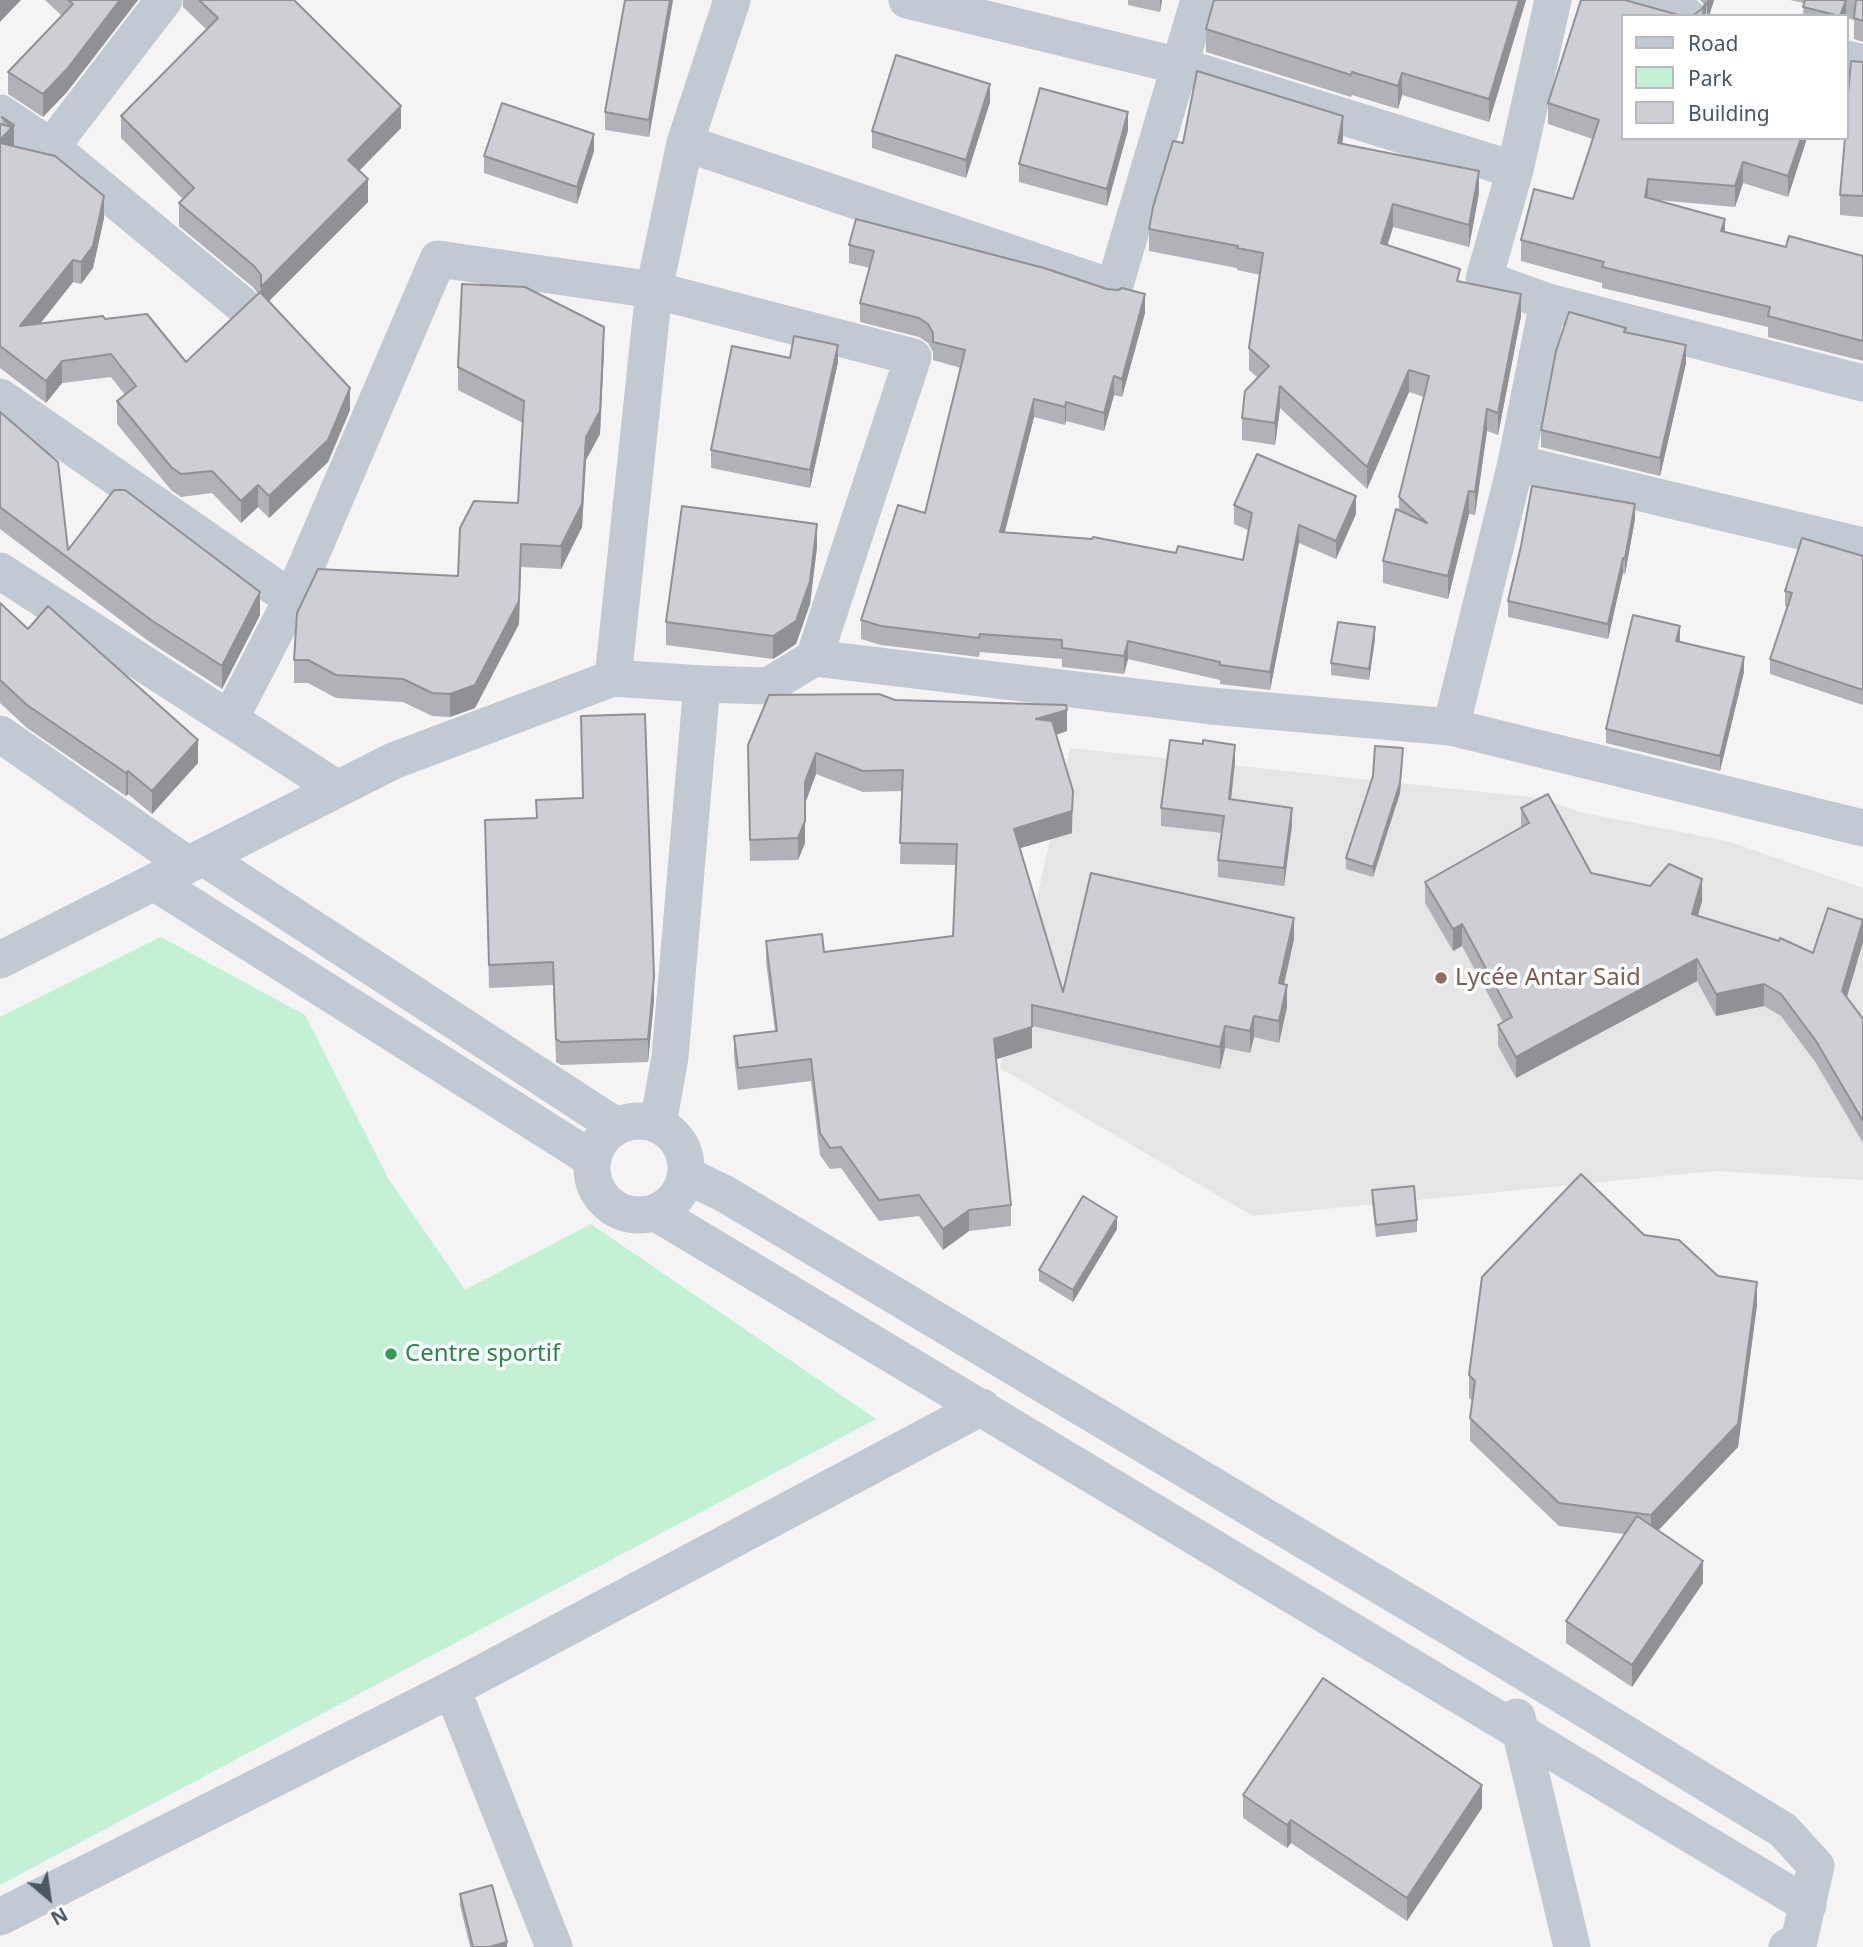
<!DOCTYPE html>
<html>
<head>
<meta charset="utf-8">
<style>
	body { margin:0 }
	#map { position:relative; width:1863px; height:1947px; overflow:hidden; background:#f5f3f3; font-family:"Noto Sans",sans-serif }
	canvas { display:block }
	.legend { position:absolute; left:1621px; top:14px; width:228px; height:126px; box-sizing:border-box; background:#fff; border:2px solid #b7bbc0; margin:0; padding:9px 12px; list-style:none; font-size:21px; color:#4a5661 }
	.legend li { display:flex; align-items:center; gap:14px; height:35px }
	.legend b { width:35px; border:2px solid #b7bbc0 }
	.north { position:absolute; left:14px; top:1863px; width:70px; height:70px; -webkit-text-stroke:5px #fff; paint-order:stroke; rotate:151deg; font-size:19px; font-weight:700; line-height:28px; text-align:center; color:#4a5661 }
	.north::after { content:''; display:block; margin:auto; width:24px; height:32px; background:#4a5661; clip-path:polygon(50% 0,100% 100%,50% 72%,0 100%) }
</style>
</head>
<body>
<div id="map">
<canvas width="1863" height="1947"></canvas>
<ul class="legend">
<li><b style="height:9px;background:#c1cad2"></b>Road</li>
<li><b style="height:19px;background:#c3f1d5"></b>Park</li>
<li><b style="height:19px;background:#cdcfd5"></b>Building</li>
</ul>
<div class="north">N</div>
</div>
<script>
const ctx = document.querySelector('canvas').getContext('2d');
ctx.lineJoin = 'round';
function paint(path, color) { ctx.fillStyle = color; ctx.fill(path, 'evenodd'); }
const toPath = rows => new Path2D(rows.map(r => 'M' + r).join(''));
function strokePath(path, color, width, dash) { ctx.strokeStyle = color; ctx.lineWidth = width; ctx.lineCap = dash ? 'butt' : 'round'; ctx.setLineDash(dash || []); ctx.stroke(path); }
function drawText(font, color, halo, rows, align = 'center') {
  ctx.font = font + ' "Noto Sans",sans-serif'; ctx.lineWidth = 7; ctx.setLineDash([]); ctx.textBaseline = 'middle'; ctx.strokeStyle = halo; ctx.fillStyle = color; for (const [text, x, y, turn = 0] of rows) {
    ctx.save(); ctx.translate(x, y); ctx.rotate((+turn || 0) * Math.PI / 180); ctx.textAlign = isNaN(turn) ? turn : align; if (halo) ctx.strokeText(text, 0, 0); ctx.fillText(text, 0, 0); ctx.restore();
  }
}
const education = toPath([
	[1070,748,1540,798,1584,813,1727,841,1863,888,1863,1180,1715,1171,1253,1216,1000,1068]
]);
const green = toPath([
	[161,937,305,1015,388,1178,465,1290,591,1224,876,1419,0,1885,0,1017]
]);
const minor = toPath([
	[907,0,1180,66,1515,170],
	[1553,0,1515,170,1484,279,1548,302,1863,383],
	[1628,0,1687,16],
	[1847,59,1863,63],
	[0,113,51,147,241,304],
	[685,143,1114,288,1199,0],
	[51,147,164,0],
	[0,397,292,599],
	[1516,463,1863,546],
	[0,571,336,788],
	[613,678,654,290,685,143,732,0],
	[230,719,292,599,438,259,654,290,913,357,814,658],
	[1451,727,1516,463,1548,302],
	[0,734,188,865],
	[203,857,616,1126],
	[154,882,592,1159],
	[0,960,393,761,613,678,702,684,768,686,814,658,1211,706,1451,727,1863,828],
	'592 1168a47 47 0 1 1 94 0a47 47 0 1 1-94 0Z',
	[658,1124,670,1057,702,684],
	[686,1175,725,1194,1508,1662,1783,1830,1816,1866,1799,1941,1787,1947],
	[656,1213,1808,1905],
	[452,1689,554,1947],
	[1517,1717,1572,1947],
	[0,1917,452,1689,982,1407]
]);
const wall = toPath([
	[45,0,138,0,67,92,43,117,8,94,8,72,62,16],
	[183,0,294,0,401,128,359,171,368,202,269,301,350,410,328,462,269,518,258,507,241,523,212,493,181,497,171,490,117,424,117,401,125,395,111,377,62,383,46,403,0,368,0,124,2,124,2,117,14,125,14,146,104,218,93,268,81,284,73,282,40,324,105,319,186,362,258,294,254,288,179,226,179,203,183,199,121,138,121,116,207,30,183,7],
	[673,0,649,137,605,130,605,112],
	[1128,0,1162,0,1160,12,1128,5],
	[1214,0,1526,0,1489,122,1402,95,1398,109,1352,95,1351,97,1206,52,1206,29],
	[1581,0,1625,0,1682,16,1693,15,1701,10,1704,5,1702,2,1700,0,1714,0,1709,16,1707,16,1706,8,1706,16,1623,16,1623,138,1807,138,1788,197,1743,183,1735,207,1657,200,1725,219,1725,232,1786,247,1789,236,1863,256,1863,361,1768,337,1768,327,1602,288,1602,283,1521,261,1521,240,1534,189,1573,199,1593,139,1548,124,1548,103],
	[1790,0,1863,0,1863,42,1854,39,1854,20,1847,18,1847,16,1803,16,1804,3],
	[1863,62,1863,217,1840,215,1840,195],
	[990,102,966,178,872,148,872,131],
	[1128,130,1107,206,1019,182,1019,164],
	[1343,139,1342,144,1479,193,1469,247,1393,227,1387,245,1460,282,1521,316,1498,435,1487,431,1475,515,1469,514,1448,599,1383,583,1383,561,1399,511,1399,497,1424,397,1409,392,1367,489,1280,408,1275,445,1242,440,1242,418,1258,378,1249,370,1249,348,1260,275,1237,270,1237,268,1149,251,1149,229,1183,143],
	[594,151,577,204,484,173,484,156],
	[849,245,1145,313,1122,397,1114,395,1104,431,1066,421,1065,425,1034,417,1005,532,1243,560,1248,530,1234,524,1234,505,1356,514,1336,559,1299,543,1270,690,1220,684,1220,680,1128,659,1124,674,1062,667,1062,659,980,652,979,657,881,645,861,639,861,620,925,513,961,368,933,360,933,352,928,343,919,337,860,322,860,303,870,268,849,263],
	[1626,332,1686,363,1660,476,1541,447,1541,430],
	[604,350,600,434,586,460,582,527,561,569,521,567,519,624,475,708,450,717,432,716,403,702,336,698,308,683,294,683,294,660,458,576,518,503,523,423,458,390,458,367],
	[790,358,838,362,810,488,711,468,711,450],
	[0,412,68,550,260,615,222,689,151,643,0,529],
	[1635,519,1625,574,1623,573,1608,639,1508,617,1508,601],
	[817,547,810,604,796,644,773,659,666,645,666,622],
	[1863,556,1863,705,1770,674,1770,659,1787,607,1785,606,1785,591],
	[0,603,28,629,198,763,152,814,128,794,126,796,27,728,0,703],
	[1375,639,1369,680,1331,675,1331,663],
	[1679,641,1744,672,1720,771,1606,743,1606,729],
	[895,700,1067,731,1056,735,1072,833,1020,848,1063,992,1294,939,1284,985,1287,1007,1279,1043,1254,1037,1250,1053,1225,1048,1220,1069,1032,1026,1032,1048,996,1059,1011,1205,1011,1226,969,1231,943,1250,919,1216,879,1221,841,1168,830,1169,820,1155,811,1081,738,1090,734,1057,734,1036,775,1031,766,962,766,941,824,952,953,936,956,865,900,864,902,791,863,792,816,774,805,803,805,843,798,860,750,861,748,767],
	[581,716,654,1000,648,1062,561,1065,556,1062,553,985,489,988,485,820,536,818,536,800,583,798],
	[1403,759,1400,793,1373,877,1346,869,1346,858],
	[1235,762,1231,800,1292,825,1284,886,1218,877,1218,860,1222,833,1161,826,1161,808],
	[1521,808,1591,873,1702,901,1698,916,1813,953,1863,942,1847,997,1863,1019,1863,1143,1816,1063,1781,1016,1764,1006,1716,1016,1697,981,1516,1078,1498,1046,1498,1025,1503,1022,1462,946,1453,951,1425,903,1425,882,1521,827],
	[1372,1190,1417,1220,1417,1232,1376,1237,1372,1202],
	[1117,1229,1073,1302,1039,1281,1039,1270],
	[1644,1235,1718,1276,1757,1305,1738,1447,1658,1530,1703,1583,1632,1687,1566,1643,1566,1621,1624,1534,1559,1526,1470,1441,1470,1418,1473,1401,1469,1398,1469,1375],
	[1243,1795,1482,1808,1407,1921,1291,1843,1287,1848,1243,1818],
	[460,1894,507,1947,470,1947,460,1905]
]);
const shadedWall = toPath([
	[0,0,21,0,0,22],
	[120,0,138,0,67,92,43,117,43,94],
	[670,0,673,0,649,137,649,120],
	[1160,0,1162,0,1160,12],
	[1519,0,1526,0,1489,122,1489,99],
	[1707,0,1714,0,1709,16,1707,16],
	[1846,0,1846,16,1840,16],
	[1706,3,1706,16,1702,16],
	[1402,73,1402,95,1398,109,1398,86],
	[990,84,990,102,966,178,966,160],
	[401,106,401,128,348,182,348,160],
	[1128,112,1128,130,1107,206,1107,189],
	[1343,116,1343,139,1338,166,1338,143],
	[14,125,14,148,0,163,0,140],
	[594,134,594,151,577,204,577,187],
	[1801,138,1807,138,1788,197,1788,176],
	[1743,162,1743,183,1735,207,1735,186],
	[1479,171,1479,193,1469,247,1469,225],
	[368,179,368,202,261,309,261,287],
	[1648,179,1648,200,1645,197],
	[104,196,104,218,93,268,81,284,81,262],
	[1393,204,1393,227,1381,266,1381,243],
	[1725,219,1725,240,1721,231],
	[73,260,73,282,20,349,20,326],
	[1145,294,1145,313,1122,397,1122,379],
	[1521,294,1521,316,1498,435,1498,413],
	[604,327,604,350,600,434,586,460,582,527,561,569,561,546,586,437],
	[838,345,838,362,810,488,810,470],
	[1686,345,1686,363,1660,476,1660,458],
	[62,361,62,383,46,403,46,381],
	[1409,370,1409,392,1367,489,1367,467],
	[1114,376,1114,395,1104,431,1104,413],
	[1280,386,1280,408,1275,445,1275,423],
	[350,388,350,410,328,462,269,518,269,496],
	[1034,399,1034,417,1000,550,1000,532],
	[1066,402,1066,421,1065,425,1065,407],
	[1487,409,1487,431,1475,515,1475,492],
	[258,485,258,507,241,523,241,501],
	[1469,491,1469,514,1448,599,1448,576],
	[1356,496,1356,514,1336,559,1336,541],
	[1635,504,1635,519,1625,574,1625,558],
	[817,524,817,547,810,604,796,644,773,659,773,636],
	[1299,525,1299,543,1270,690,1270,672],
	[521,544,519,624,475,708,450,717,450,694],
	[1623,558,1623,573,1608,639,1608,624],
	[260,592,260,615,222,689,222,666],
	[1680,626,1680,640,1676,655,1676,641],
	[1375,627,1375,639,1369,680,1369,669],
	[1128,641,1128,659,1124,674,1124,656],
	[1744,657,1744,672,1720,771,1720,756],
	[1067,710,1067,731,1036,741,1036,719],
	[198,740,198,763,152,814,152,791],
	[1235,745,1235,762,1229,817,1229,799],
	[1403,748,1400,793,1373,877,1373,867],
	[816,753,816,774,805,804,805,782],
	[128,771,128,794,126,796,126,773],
	[1073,791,1072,833,1014,850,1014,829],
	[1292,808,1292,825,1284,886,1284,868],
	[805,821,805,843,798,860,798,838],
	[1702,879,1702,901,1692,936,1692,914],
	[1294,918,1294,939,1279,1005,1279,983],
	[1863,920,1863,942,1842,1013,1842,991],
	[1462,924,1462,946,1453,951,1453,929],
	[1697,959,1697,981,1516,1078,1516,1057],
	[654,977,654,1000,648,1062,648,1039],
	[1764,984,1764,1006,1716,1016,1716,994],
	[1287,985,1287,1007,1279,1043,1279,1021],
	[1032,1005,1032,1048,994,1060,994,1039],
	[1254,1016,1254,1037,1250,1053,1250,1031],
	[1225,1026,1225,1048,1220,1069,1220,1047],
	[969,1210,969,1231,943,1250,943,1229],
	[1117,1217,1117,1229,1073,1302,1073,1290],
	[1757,1282,1757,1305,1738,1447,1651,1538,1651,1515],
	[1703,1561,1703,1583,1632,1687,1632,1665],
	[1482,1785,1482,1808,1407,1921,1407,1898],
	[1291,1820,1291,1843,1287,1848,1287,1825],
	[507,1942,507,1947,489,1947]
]);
const building = toPath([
	[68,0,120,0,67,69,43,94,8,72,73,4,68,0],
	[199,0,294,0,401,106,348,160,368,179,261,287,261,275,254,266,179,203,194,188,121,116,218,18,199,0],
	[625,0,670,0,649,120,605,112,625,0],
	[1214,0,1519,0,1489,99,1402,73,1398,86,1352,72,1351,75,1206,29,1214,0],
	[1581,0,1625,0,1682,16,1693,15,1701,10,1706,3,1702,16,1623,16,1623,138,1801,138,1788,176,1743,162,1735,186,1648,179,1645,197,1725,219,1721,231,1786,247,1789,236,1863,256,1863,341,1768,316,1770,307,1602,267,1604,262,1521,240,1534,189,1573,199,1599,120,1548,103,1581,0],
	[1805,0,1846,0,1840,16,1803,7,1805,0],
	[1856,0,1863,0,1863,21,1854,18,1856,0],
	[896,55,990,84,966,160,872,131,896,55],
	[1851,61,1863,62,1863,196,1840,195,1845,138,1847,138,1847,105,1851,61],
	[1197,71,1343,116,1338,143,1479,171,1469,225,1393,204,1381,243,1460,269,1457,281,1521,294,1498,413,1487,409,1475,492,1469,491,1448,576,1383,561,1396,509,1427,523,1399,497,1429,376,1409,370,1367,467,1280,386,1275,423,1242,418,1245,391,1269,366,1249,348,1263,253,1237,248,1238,246,1149,229,1153,207,1173,141,1183,143,1197,71],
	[1040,88,1128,112,1107,189,1019,164,1040,88],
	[502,103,594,134,577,187,484,156,502,103],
	[2,117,14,125,0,140,0,124,12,127,2,117],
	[0,143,55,156,104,196,93,246,81,262,73,260,20,326,103,316,105,319,147,314,186,362,260,292,350,388,328,440,269,496,258,485,241,501,212,471,181,474,171,467,117,401,136,386,111,354,62,361,46,381,0,346,0,143],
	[856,219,1044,268,1107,289,1118,290,1122,288,1145,294,1122,379,1114,376,1104,413,1066,402,1065,407,1034,399,1000,532,1092,539,1093,537,1176,553,1178,546,1243,560,1252,513,1234,505,1257,454,1356,496,1336,541,1299,525,1270,672,1220,665,1220,662,1128,641,1124,656,1062,648,1062,640,980,634,979,638,881,626,861,620,898,505,925,513,965,350,933,342,933,333,928,324,919,318,860,303,874,251,849,245,856,219],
	[462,284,525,287,604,327,600,411,586,437,582,504,561,546,521,544,519,601,475,685,450,694,432,693,403,679,336,675,308,660,294,660,297,613,318,569,458,576,460,528,474,501,518,503,524,401,458,367,462,284],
	[1569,312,1626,328,1624,332,1686,345,1660,458,1541,430,1556,351,1569,312],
	[794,336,838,345,810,470,711,450,732,346,790,358,794,336],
	[0,412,58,462,68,550,114,490,125,490,260,592,222,666,151,620,0,507,0,412],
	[1532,486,1635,504,1625,558,1623,558,1608,624,1508,601,1521,546,1532,486],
	[682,506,817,524,810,581,796,621,773,636,666,622,682,506],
	[1802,538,1863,556,1863,690,1770,659,1792,593,1785,591,1802,538],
	[0,603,28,629,48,606,198,740,152,791,128,771,126,773,27,705,0,680,0,603],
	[1633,615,1680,626,1676,641,1744,657,1720,756,1606,729,1633,615],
	[1338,622,1375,627,1369,669,1331,663,1338,622],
	[879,694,895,700,1066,705,1067,710,1036,719,1052,721,1073,791,1072,811,1014,829,1063,992,1091,873,1294,918,1279,983,1287,985,1279,1021,1254,1016,1250,1031,1225,1026,1220,1047,1032,1005,1032,1027,994,1039,1011,1205,969,1210,943,1229,919,1195,879,1200,841,1147,830,1148,820,1133,811,1059,738,1068,734,1036,777,1031,766,941,822,934,824,952,953,936,957,844,900,843,903,770,863,771,816,753,805,782,805,821,798,838,750,840,748,745,769,695,879,694],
	[645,714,654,977,648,1039,561,1042,556,1039,553,962,489,965,485,820,537,818,536,800,583,798,581,716,645,714],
	[1170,740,1203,744,1203,740,1235,745,1229,799,1292,808,1284,868,1218,860,1224,816,1161,808,1170,740],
	[1375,746,1403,748,1400,783,1373,867,1346,858,1373,776,1375,746],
	[1548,794,1591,873,1650,886,1669,864,1702,879,1692,914,1779,941,1780,938,1813,953,1828,908,1863,920,1842,991,1863,1019,1863,1121,1816,1041,1781,994,1764,984,1716,994,1697,959,1516,1057,1498,1025,1512,1017,1462,924,1453,929,1425,882,1529,823,1521,808,1548,794],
	[1581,1174,1644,1235,1679,1240,1718,1276,1757,1282,1738,1424,1651,1515,1559,1503,1470,1418,1475,1381,1469,1375,1482,1277,1581,1174],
	[1414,1186,1417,1220,1376,1225,1372,1190,1414,1186],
	[1083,1196,1117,1217,1073,1290,1039,1270,1083,1196],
	[1637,1516,1703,1561,1632,1665,1566,1621,1637,1516],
	[1323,1678,1482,1785,1407,1898,1291,1820,1287,1825,1243,1795,1323,1678],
	[492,1885,507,1942,489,1947,473,1947,460,1894,492,1885]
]);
const markers = [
	[1441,978,7,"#8d6e63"],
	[391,1354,7,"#2e9e5b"]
];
const educationNames = [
	["Lycée Antar Said",1455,978]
];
const leisureNames = [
	["Centre sportif",405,1354]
];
paint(education, '#e6e4e5');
paint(green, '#c3f1d5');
strokePath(minor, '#c1cad2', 37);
paint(wall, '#b0b2b7');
paint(shadedWall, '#909195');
paint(building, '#cdcfd5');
strokePath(building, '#909195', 2);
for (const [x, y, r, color] of markers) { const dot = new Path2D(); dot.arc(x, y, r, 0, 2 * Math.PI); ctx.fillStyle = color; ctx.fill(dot); strokePath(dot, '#fff', 2.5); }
drawText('24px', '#785e54', '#fff', educationNames, 'left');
drawText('24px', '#27864d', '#fff', leisureNames, 'left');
</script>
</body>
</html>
